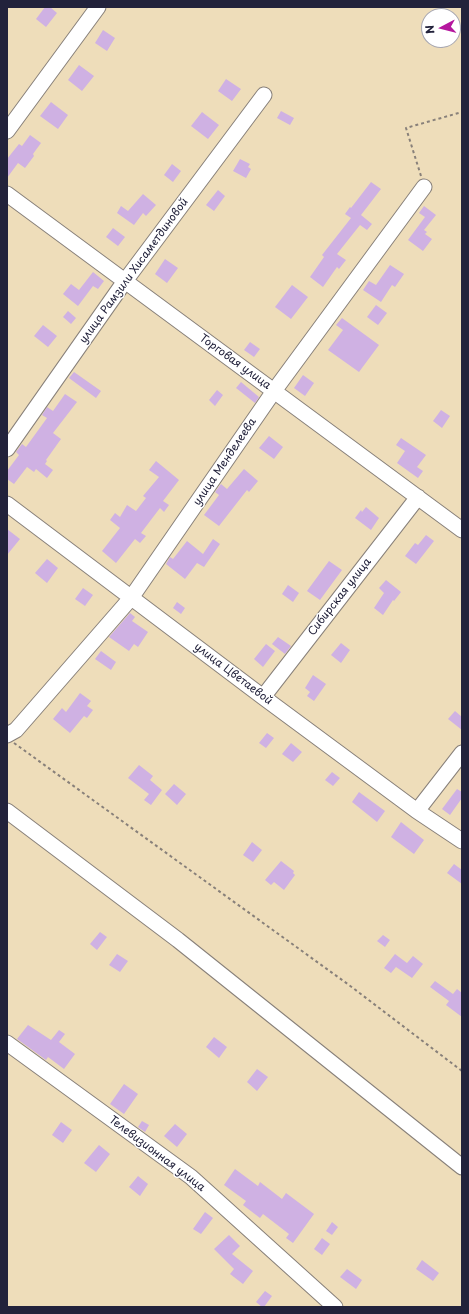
<!DOCTYPE html>
<html>
<head>
<meta charset="utf-8">
<style>
	body { margin:0 }
	#map { position:relative; width:469px; height:1314px; overflow:hidden; background:#eeddba; font-family:"Playpen Sans",sans-serif }
	canvas { display:block }
	.frame { position:absolute; inset:0; border:8px solid #22223b; pointer-events:none }
	.north { position:absolute; left:421px; top:8px; width:40px; height:40px; box-sizing:border-box; background:#fff; border:1px solid #a7a7b1; border-radius:50%; rotate:263deg; font-size:11px; font-weight:700; line-height:16px; text-align:center; color:#22223b }
	.north::after { content:''; display:block; margin:auto; width:14px; height:18px; background:#b5179e; clip-path:polygon(50% 0,100% 100%,50% 72%,0 100%) }
</style>
</head>
<body>
<div id="map">
<canvas width="469" height="1314"></canvas>
<div class="frame"></div>
<div class="north">N</div>
</div>
<script>
const ctx = document.querySelector('canvas').getContext('2d');
ctx.lineJoin = 'round';
function paint(path, color) { ctx.fillStyle = color; ctx.fill(path, 'evenodd'); }
const toPath = rows => new Path2D(rows.map(r => 'M' + r).join(''));
function strokePath(path, color, width, dash) { ctx.strokeStyle = color; ctx.lineWidth = width; ctx.lineCap = dash ? 'butt' : 'round'; ctx.setLineDash(dash || []); ctx.stroke(path); }
function drawText(font, color, halo, rows, align = 'center') {
  ctx.font = font + ' "Playpen Sans",sans-serif'; ctx.lineWidth = 3; ctx.setLineDash([]); ctx.textBaseline = 'middle'; ctx.strokeStyle = halo; ctx.fillStyle = color; for (const [text, x, y, turn = 0] of rows) {
    ctx.save(); ctx.translate(x, y); ctx.rotate((+turn || 0) * Math.PI / 180); ctx.textAlign = isNaN(turn) ? turn : align; if (halo) ctx.strokeText(text, 0, 0); ctx.fillText(text, 0, 0); ctx.restore();
  }
}
const building = toPath([
	[45,7,50,7,57,13,46,27,36,19],
	[103,30,115,38,107,51,95,43],
	[79,65,94,76,82,91,68,80],
	[226,79,241,89,232,101,218,91],
	[51,102,68,115,58,129,40,116],
	[281,111,294,118,290,125,277,118],
	[202,112,219,125,208,139,191,126],
	[30,135,41,143,33,154,34,156,25,168,18,163,7,178,7,159,19,144,22,146],
	[240,159,250,164,248,167,251,169,246,178,233,171],
	[172,164,181,171,173,182,164,175],
	[371,182,381,189,361,215,372,224,367,230,360,225,337,254,346,260,339,269,337,267,323,287,310,277,324,257,322,255,351,218,345,214,350,207,351,208],
	[218,190,225,196,214,211,206,205],
	[143,194,156,205,146,216,143,213,134,225,117,213,121,206,128,211],
	[424,206,436,215,424,230,427,232,425,234,432,239,423,251,408,240,425,217,419,213],
	[113,228,125,237,118,246,106,237],
	[165,259,178,268,167,283,155,274],
	[390,265,404,274,395,287,392,285,381,302,363,290,369,281,376,285],
	[93,272,104,281,98,289,93,286,78,306,63,294,71,284,79,290],
	[292,285,308,297,291,319,275,307],
	[376,305,387,313,378,325,367,317],
	[68,311,76,318,71,324,63,317],
	[342,318,379,345,359,372,328,350,343,330,336,325],
	[43,325,57,336,48,347,34,336],
	[250,342,260,349,254,357,244,350],
	[74,372,101,391,96,398,69,378],
	[303,375,314,383,305,396,294,388],
	[241,382,259,397,255,403,236,388],
	[217,390,223,395,215,406,209,400],
	[65,394,77,402,53,433,61,439,46,460,47,461,45,464,53,470,47,478,36,469,34,472,27,467,14,484,7,479,7,471,19,455,16,452,22,444,26,447,47,418,42,415,47,407,53,411],
	[441,410,450,416,442,428,433,421],
	[269,436,283,447,274,459,259,448],
	[401,438,426,455,417,467,423,471,418,478,397,463,405,451,396,445],
	[156,461,179,480,163,501,169,505,164,512,160,508,141,533,146,536,140,543,135,539,116,563,102,551,120,528,110,520,115,513,120,517,127,505,136,511,146,498,143,496,159,477,149,470],
	[244,469,258,481,249,492,247,490,219,526,204,515,219,495,215,492,221,484,227,489],
	[366,507,379,518,371,530,355,518,361,510,362,512],
	[7,529,20,539,7,555],
	[426,535,434,541,416,564,405,556,415,543,418,545],
	[213,539,220,544,204,567,197,563,185,579,166,564,170,557,173,559,187,541,203,554],
	[47,559,58,568,47,583,35,573],
	[329,561,342,570,320,600,307,591],
	[386,580,401,592,394,601,393,600,383,615,374,608,384,593,379,588],
	[288,585,299,593,293,602,282,594],
	[83,588,93,595,85,606,75,599],
	[177,602,185,608,181,614,173,608],
	[130,613,135,617,132,621,148,632,138,647,134,644,129,651,109,637],
	[278,637,291,646,285,654,272,644],
	[341,643,350,650,341,663,331,655],
	[266,644,275,651,263,667,254,659],
	[101,651,116,662,111,670,95,659],
	[313,675,326,684,314,701,307,696,310,692,305,688],
	[80,693,91,701,87,706,93,710,87,718,84,716,70,733,53,719,62,708,66,712],
	[455,711,462,717,462,730,448,719],
	[267,733,274,738,266,748,259,743],
	[291,743,302,752,293,762,282,754],
	[139,765,153,776,150,780,162,790,151,805,144,800,149,794,128,778],
	[332,772,340,778,333,786,325,780],
	[174,784,186,794,177,805,165,794],
	[457,789,462,792,462,798,450,815,442,809],
	[359,792,385,811,377,822,352,802],
	[401,822,424,840,414,854,391,837],
	[252,842,262,850,253,862,243,855],
	[281,861,294,871,293,873,295,875,284,890,274,882,271,885,265,880],
	[454,864,462,870,462,884,447,873],
	[100,932,107,937,97,950,90,944],
	[383,935,390,940,385,947,377,941],
	[117,954,128,961,120,972,109,965],
	[395,954,407,963,413,956,423,964,412,978,396,967,391,973,384,968],
	[435,981,453,994,457,989,462,993,462,1017,446,1005,449,1001,430,987],
	[28,1025,51,1040,59,1030,65,1034,59,1042,75,1054,64,1069,48,1057,46,1060,17,1039],
	[214,1037,227,1047,219,1058,206,1047],
	[257,1069,268,1077,257,1091,247,1082],
	[124,1084,138,1094,124,1114,110,1104],
	[142,1121,149,1125,145,1132,138,1127],
	[61,1122,72,1130,63,1143,52,1135],
	[175,1124,187,1134,177,1147,164,1136],
	[99,1145,110,1154,96,1172,84,1163],
	[235,1169,258,1186,260,1182,282,1199,286,1193,314,1214,293,1243,286,1238,289,1234,263,1214,260,1218,243,1205,246,1201,224,1185],
	[138,1176,148,1184,140,1196,129,1187],
	[205,1212,213,1218,201,1234,193,1229],
	[332,1222,338,1227,332,1235,326,1231],
	[229,1235,240,1246,232,1254,253,1271,243,1284,230,1274,234,1269,214,1249],
	[322,1238,330,1244,322,1255,314,1249],
	[422,1260,439,1273,433,1281,416,1269],
	[347,1269,362,1280,356,1289,340,1277],
	[265,1291,272,1296,264,1307,262,1307,256,1302]
]);
const path = toPath([
	[421,176,406,128,462,112],
	[14,743,349,985,462,1071]
]);
const minor = toPath([
	[7,131,98,7],
	[7,194,462,530],
	[7,449,125,281,264,95],
	[7,504,263,697,417,811,462,841],
	[263,697,418,497],
	[7,735,16,730,131,598,274,391,424,187],
	[7,811,178,940,462,1167],
	[417,811,462,753],
	[7,1043,191,1177,335,1307]
]);
const streetNames = [
	["улица Рамзили Хисаметдиновой",134,271,-54],
	["Торговая улица",235,362,36],
	["улица Менделеева",225,462,-56],
	["Сибирская улица",340,597,-52],
	["улица Цветаевой",233,674,37],
	["Телевизионная улица",157,1154,37]
];
paint(building, '#cfb1e3');
strokePath(minor, '#88807a', 17);
strokePath(path, '#88807a', 2, [3, 3]);
strokePath(minor, '#fff', 15);
drawText('11px', '#22223b', '#fff', streetNames);
</script>
</body>
</html>
